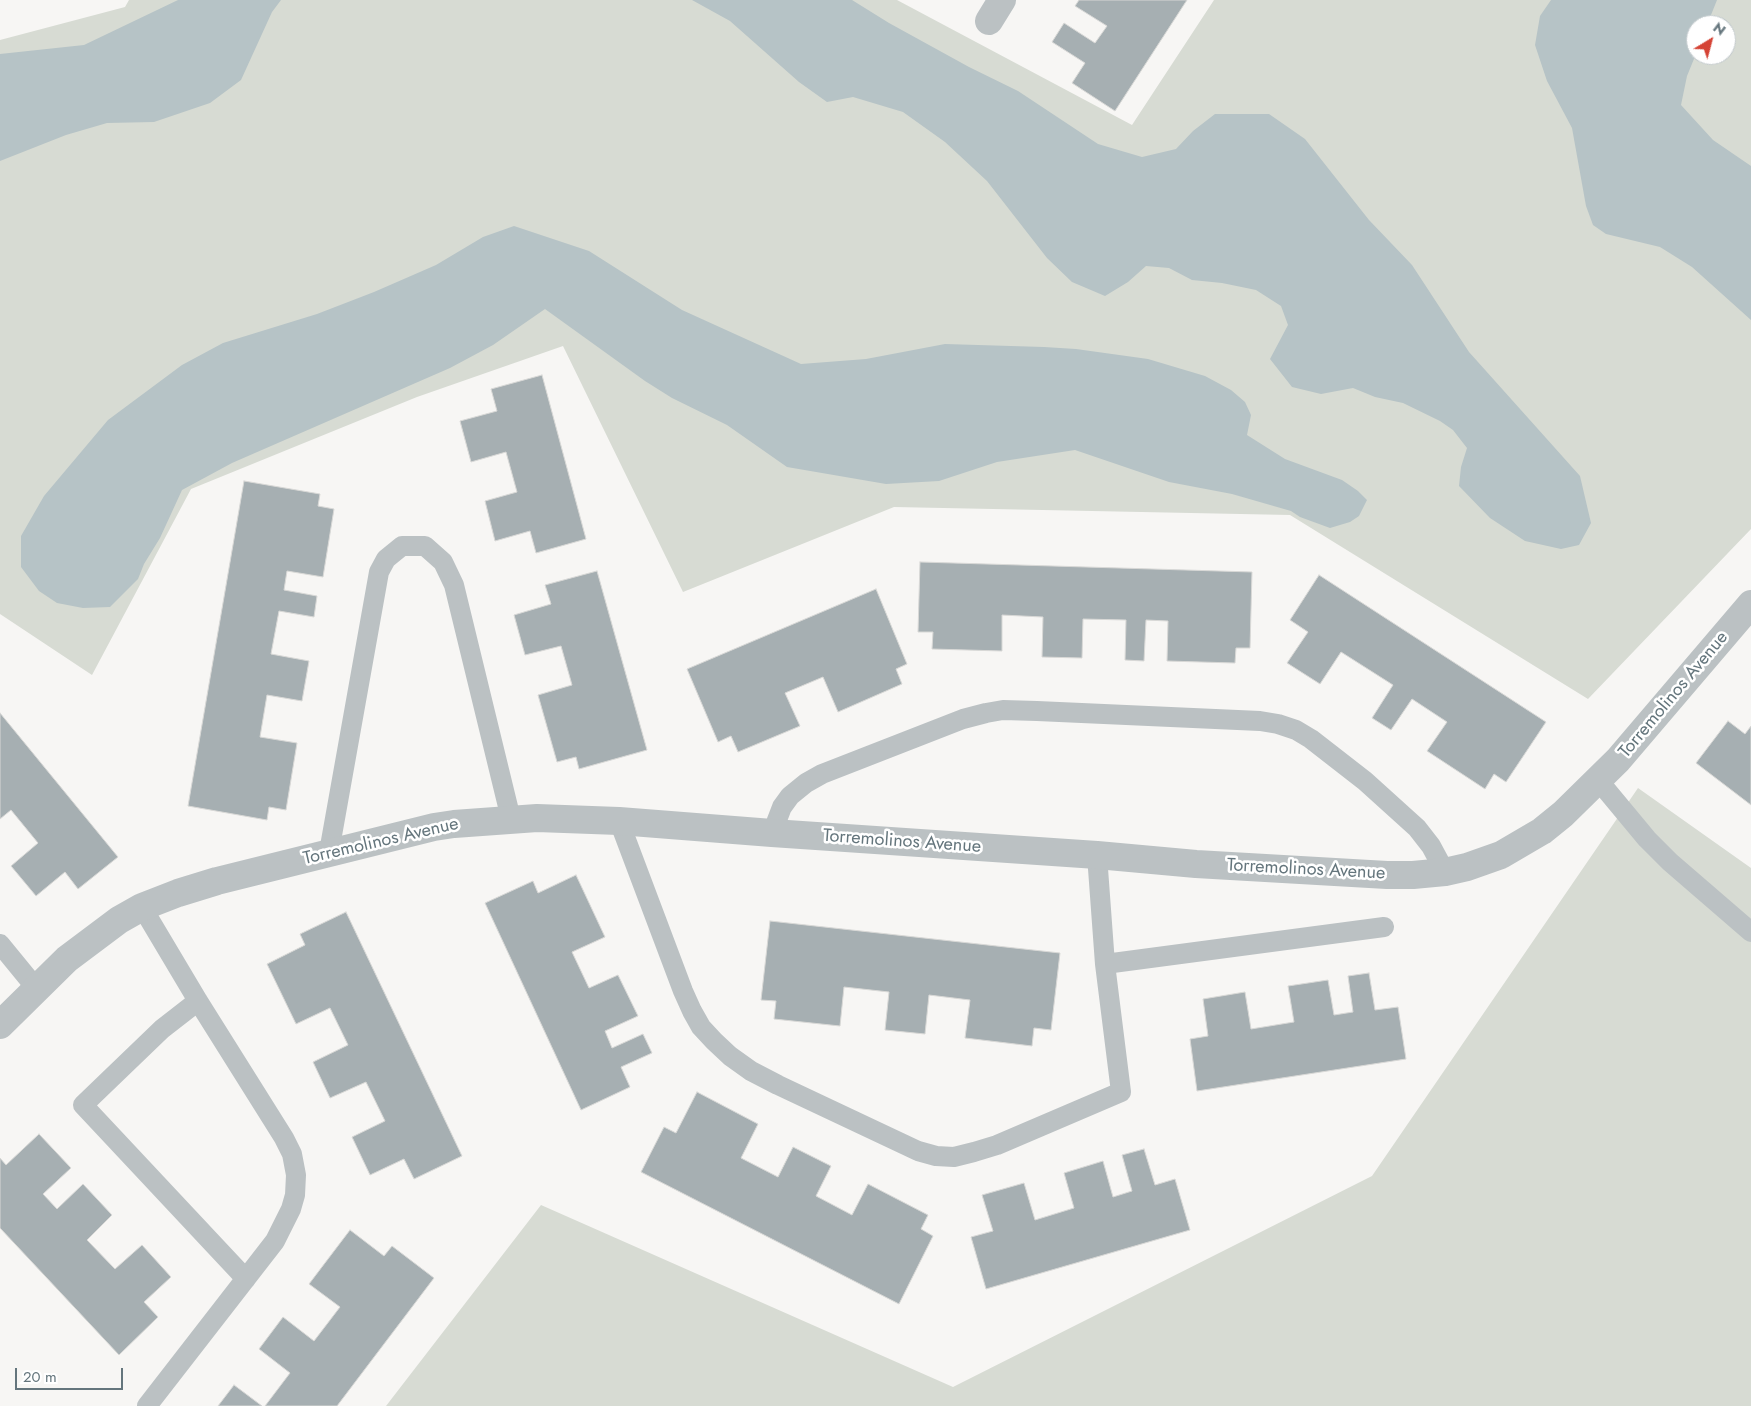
<!DOCTYPE html>
<html>
<head>
<meta charset="utf-8">
<style>
	body { margin:0 }
	#map { position:relative; width:1751px; height:1406px; overflow:hidden; background:#f7f6f4; font-family:Jost,sans-serif }
	canvas { display:block }
	.north { position:absolute; left:1686px; top:15px; width:50px; height:50px; box-sizing:border-box; background:#fff; border:1px solid #c1c8cb; border-radius:50%; rotate:37deg; font-size:14px; font-weight:700; line-height:20px; text-align:center; color:#64757c }
	.north::after { content:''; display:block; margin:auto; width:18px; height:22px; background:#d54335; clip-path:polygon(50% 0,100% 100%,50% 72%,0 100%) }
	.scale { position:absolute; left:15px; top:1368px; width:108px; height:22px; box-sizing:border-box; border:2px solid #64757c; border-top:0; padding-left:6px; font-size:15px; line-height:18px; white-space:nowrap; color:#64757c; -webkit-text-stroke:4px #fff; paint-order:stroke }
</style>
</head>
<body>
<div id="map">
<canvas width="1751" height="1406"></canvas>
<div class="north">N</div>
<div class="scale">20 m</div>
</div>
<script>
const ctx = document.querySelector('canvas').getContext('2d');
ctx.lineJoin = 'round';
function paint(path, color) { ctx.fillStyle = color; ctx.fill(path, 'evenodd'); }
const toPath = rows => new Path2D(rows.map(r => 'M' + r).join(''));
function strokePath(path, color, width, dash) { ctx.strokeStyle = color; ctx.lineWidth = width; ctx.lineCap = dash ? 'butt' : 'round'; ctx.setLineDash(dash || []); ctx.stroke(path); }
function drawText(font, color, halo, rows, align = 'center') {
  ctx.font = font + ' Jost,sans-serif'; ctx.lineWidth = 5; ctx.setLineDash([]); ctx.textBaseline = 'middle'; ctx.strokeStyle = halo; ctx.fillStyle = color; for (const [text, x, y, turn = 0] of rows) {
    ctx.save(); ctx.translate(x, y); ctx.rotate((+turn || 0) * Math.PI / 180); ctx.textAlign = isNaN(turn) ? turn : align; if (halo) ctx.strokeText(text, 0, 0); ctx.fillText(text, 0, 0); ctx.restore();
  }
}
const green = toPath([
	[129,0,897,0,1132,125,1214,0,1751,0,1751,529,1588,699,1290,515,894,507,683,592,563,346,417,397,191,489,92,675,0,614,0,40,125,7],
	[1696,25,1726,25,1726,55,1696,55],
	[1638,788,1751,868,1751,1406,386,1406,541,1205,953,1387,1372,1176]
]);
const water = toPath([
	[178,0,281,0,272,12,241,80,210,103,154,122,107,123,66,135,0,161,0,54,84,45],
	[692,0,852,0,889,23,969,67,1018,91,1098,144,1142,157,1176,149,1193,131,1215,114,1269,114,1305,139,1369,220,1412,265,1469,352,1580,476,1591,523,1579,545,1561,549,1525,541,1490,518,1459,486,1461,467,1467,448,1453,430,1440,421,1403,403,1375,397,1353,388,1321,394,1292,387,1270,359,1288,325,1281,306,1256,290,1222,283,1192,280,1169,268,1146,266,1128,282,1105,296,1072,282,1047,258,987,181,945,142,903,112,853,97,827,102,799,82,730,21],
	[1551,0,1717,0,1707,25,1696,25,1696,54,1687,76,1681,105,1713,140,1751,166,1751,320,1692,267,1660,247,1606,234,1593,225,1586,206,1572,128,1547,81,1535,45,1540,16],
	[514,226,589,251,682,310,801,364,866,359,945,344,1044,347,1076,349,1148,359,1205,376,1231,390,1245,402,1251,415,1247,435,1285,459,1342,480,1358,491,1367,500,1359,516,1350,522,1330,528,1300,517,1291,511,1232,494,1169,482,1075,450,997,462,939,481,886,484,787,467,727,425,672,398,645,381,545,309,493,345,450,368,232,463,182,490,160,538,144,564,138,579,110,607,83,608,57,603,39,591,21,567,21,536,44,496,108,420,182,365,223,343,317,314,374,292,436,265,483,237]
]);
const building = toPath([
	[1079,0,1187,0,1115,111,1072,83,1085,63,1052,42,1064,23,1095,43,1107,26,1075,6,1079,0],
	[542,375,586,539,536,553,530,531,495,541,485,501,517,492,506,452,471,462,460,421,497,411,491,389,542,375],
	[244,481,320,494,318,506,334,509,323,577,287,571,284,590,317,596,314,617,279,611,271,654,309,661,302,701,267,695,260,737,297,743,286,810,269,807,267,820,188,806,244,481],
	[920,562,1252,572,1250,648,1236,648,1235,663,1167,661,1168,621,1146,620,1144,661,1125,660,1126,620,1083,619,1082,658,1042,657,1043,617,1002,615,1002,651,932,649,933,632,918,632,920,562],
	[597,571,647,750,579,769,576,757,557,762,538,695,572,685,561,646,525,655,514,615,551,604,545,585,597,571],
	[1319,575,1546,722,1506,782,1494,774,1485,789,1427,751,1447,722,1412,699,1391,730,1372,718,1393,685,1341,652,1320,684,1287,663,1308,632,1290,620,1319,575],
	[876,589,907,664,896,669,902,684,838,712,823,677,785,693,800,726,738,752,731,736,718,742,687,669,876,589],
	[0,713,118,857,78,889,65,872,36,896,11,866,38,843,11,810,0,819,0,713],
	[1728,721,1745,734,1751,726,1751,805,1696,763,1728,721],
	[576,875,605,937,572,952,589,988,618,975,638,1016,605,1031,612,1048,643,1034,652,1053,621,1067,630,1087,581,1110,485,903,533,881,538,893,576,875],
	[346,912,462,1156,414,1179,404,1159,370,1175,352,1137,385,1121,366,1082,330,1098,313,1062,348,1045,330,1008,296,1024,267,964,305,945,300,934,346,912],
	[770,921,1060,953,1051,1030,1034,1028,1032,1046,965,1038,970,1000,929,995,925,1034,885,1030,889,992,844,987,840,1026,774,1019,776,1001,761,1000,770,921],
	[1369,973,1375,1010,1398,1007,1406,1059,1197,1091,1190,1039,1208,1036,1203,999,1245,992,1251,1029,1294,1022,1288,986,1328,980,1334,1015,1353,1012,1348,976,1369,973],
	[697,1092,758,1124,741,1158,778,1177,793,1147,831,1166,816,1196,852,1215,868,1184,928,1215,921,1229,933,1236,899,1304,641,1172,664,1127,676,1133,697,1092],
	[39,1134,71,1168,43,1194,57,1209,83,1184,112,1215,87,1240,115,1269,142,1245,171,1277,144,1302,158,1317,119,1355,0,1228,0,1158,6,1165,39,1134],
	[1144,1149,1155,1185,1175,1179,1190,1230,986,1289,971,1237,993,1231,982,1195,1024,1183,1035,1220,1074,1208,1064,1173,1103,1161,1113,1197,1132,1191,1122,1155,1144,1149],
	[350,1230,384,1256,392,1246,434,1278,337,1406,265,1406,290,1373,259,1349,283,1317,314,1341,340,1307,309,1284,350,1230],
	[234,1385,262,1406,218,1406,234,1385]
]);
const service = toPath([
	[1598,780,1647,839,1670,862,1751,932],
	[619,821,683,991,692,1011,701,1027,714,1041,730,1056,751,1071,778,1085,918,1151,936,1156,954,1157,974,1152,997,1145,1121,1092,1105,964,1097,855],
	[772,833,782,807,790,796,806,783,822,774,963,719,986,713,1003,710,1037,711,1260,721,1278,724,1296,730,1311,739,1365,781,1417,828,1431,846,1445,872],
	[329,852,379,572,386,559,402,546,425,546,443,562,454,585,511,819],
	[142,907,198,1001,284,1138,292,1154,296,1175,295,1195,291,1209,275,1241,147,1406],
	[0,944,36,988],
	[1105,964,1384,927],
	[198,1001,162,1029,83,1105,246,1279]
]);
const minor = toPath([
	[989,21,1002,0],
	[0,1025,67,959,119,920,142,907,178,893,217,881,434,827,454,824,537,818,619,821,772,833,1097,855,1196,864,1387,875,1413,875,1445,872,1467,867,1501,855,1542,831,1563,814,1618,760,1751,604]
]);
const streetNames = [
	["Torremolinos Avenue",1674,695,-50],
	["Torremolinos Avenue",381,842,-13],
	["Torremolinos Avenue",902,842,4],
	["Torremolinos Avenue",1306,870,3]
];
paint(green, '#d7dbd3');
paint(water, '#b6c3c6');
paint(building, '#a6afb2');
strokePath(building, '#d8d8d6', 1);
strokePath(service, '#bbc1c3', 20);
strokePath(minor, '#bbc1c3', 28);
drawText('18px', '#64757c', '#fff', streetNames);
</script>
</body>
</html>
